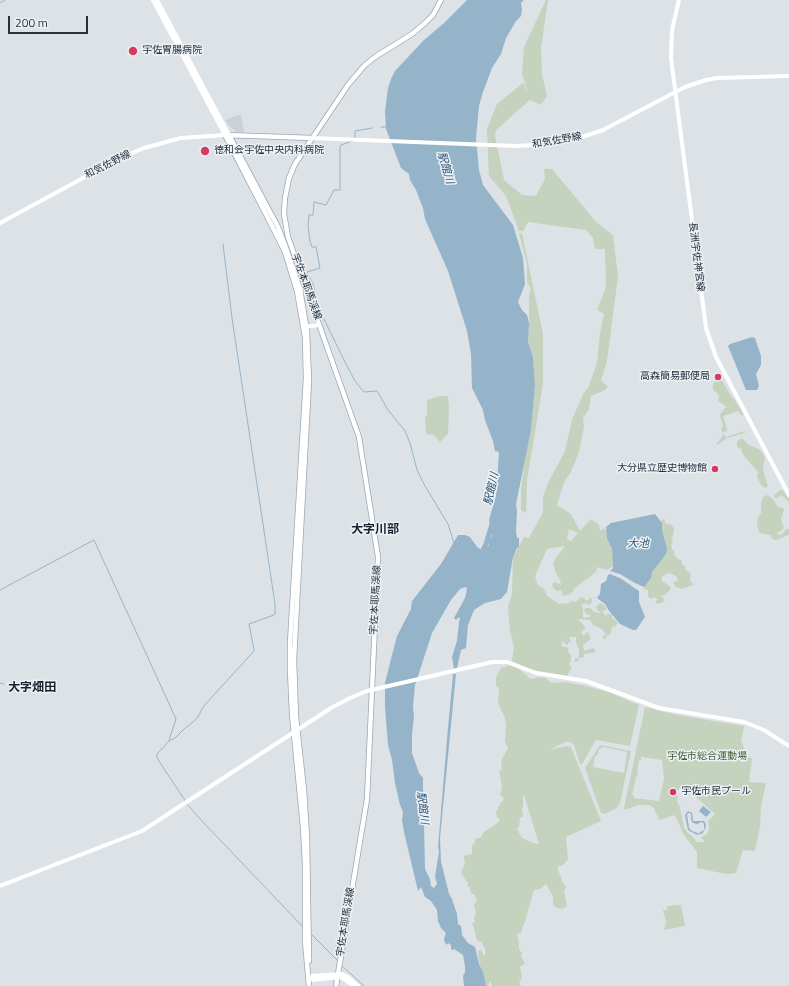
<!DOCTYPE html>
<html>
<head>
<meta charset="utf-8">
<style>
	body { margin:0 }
	#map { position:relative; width:789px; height:986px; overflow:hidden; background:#dde2e7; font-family:"Titillium Web",sans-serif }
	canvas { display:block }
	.scale { position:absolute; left:8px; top:16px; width:80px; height:18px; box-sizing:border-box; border:2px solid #26313e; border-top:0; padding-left:5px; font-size:12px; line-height:14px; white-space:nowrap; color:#26313e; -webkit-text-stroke:3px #ecf1f5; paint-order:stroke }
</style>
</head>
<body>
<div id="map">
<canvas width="789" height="986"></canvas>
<div class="scale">200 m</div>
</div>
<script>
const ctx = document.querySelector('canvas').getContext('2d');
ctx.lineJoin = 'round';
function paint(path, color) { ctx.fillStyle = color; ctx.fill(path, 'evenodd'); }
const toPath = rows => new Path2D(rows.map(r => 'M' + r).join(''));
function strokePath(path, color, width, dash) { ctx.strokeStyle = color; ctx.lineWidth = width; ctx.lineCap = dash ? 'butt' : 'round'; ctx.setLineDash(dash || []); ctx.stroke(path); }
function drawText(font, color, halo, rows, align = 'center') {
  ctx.font = font + ' "Titillium Web","Noto Sans JP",sans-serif'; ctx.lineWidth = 3; ctx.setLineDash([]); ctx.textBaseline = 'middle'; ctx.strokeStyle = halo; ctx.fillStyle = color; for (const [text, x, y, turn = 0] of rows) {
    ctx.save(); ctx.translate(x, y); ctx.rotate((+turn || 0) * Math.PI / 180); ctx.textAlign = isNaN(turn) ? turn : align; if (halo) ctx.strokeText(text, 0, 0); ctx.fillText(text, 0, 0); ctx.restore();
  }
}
const built = toPath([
	[241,114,244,132,237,132,229,126,225,120]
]);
const green = toPath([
	[546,0,548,0,541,48,542,74,547,96,541,105,530,100,496,130,495,136,504,180,522,195,536,196,545,179,544,169,552,169,596,222,613,235,618,276,607,361,601,380,608,387,603,391,591,396,589,409,583,418,584,427,579,452,571,472,564,482,557,505,571,514,580,531,591,519,599,525,600,531,603,528,608,532,615,565,607,570,596,567,597,569,596,572,575,588,571,594,563,596,561,590,557,591,554,589,552,584,555,582,561,585,560,580,556,573,553,564,555,559,565,546,547,549,535,576,538,585,544,589,547,596,559,604,570,603,570,601,576,602,581,597,584,598,587,601,590,598,592,599,592,602,589,605,586,604,586,603,581,605,583,608,583,618,590,617,591,615,586,614,584,610,586,608,590,608,594,612,599,613,601,612,598,611,596,607,600,603,605,606,606,609,602,612,605,614,605,616,606,617,607,614,610,614,612,615,612,619,614,619,618,623,615,626,612,627,610,635,606,636,606,639,604,639,602,637,606,634,602,629,593,625,590,620,578,619,586,628,582,631,582,635,584,635,588,632,591,639,583,645,584,651,593,648,596,651,593,653,584,654,583,658,579,658,579,661,574,662,575,659,579,658,579,649,576,643,576,637,570,637,569,639,571,641,568,643,568,645,563,642,563,638,561,646,569,648,568,651,571,655,571,661,569,664,571,666,571,669,567,676,531,670,512,661,514,647,510,631,508,607,512,594,513,557,524,537,529,538,543,512,543,497,548,483,565,451,572,420,583,394,588,388,597,363,600,333,604,314,597,310,606,287,605,249,595,249,593,238,586,230,528,222,523,231,519,231,506,196,489,176,487,129,497,104,523,83,528,94,522,74,524,47],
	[569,529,578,533,573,538,572,542,570,540,567,540],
	[522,233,543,334,543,384,527,480,526,513,521,510,521,490,525,458,531,430,535,386,533,357,528,342,529,323,529,294,531,289,527,282,527,264,519,234],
	[717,381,722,381,724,384,731,396,734,399,744,414,743,415,741,415,738,411,723,416,727,429,727,431,723,432,725,437,745,431,745,433,727,438,717,445,717,443,722,437,723,433,721,430,723,425,720,416,721,413,724,409,727,407,718,401,719,398,718,394,713,390,713,383],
	[440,396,448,396,449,407,448,434,440,442,434,435,426,434,425,417,427,416,427,400],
	[742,438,748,444,760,450,765,458,763,470,768,486,765,488,761,485,757,477,758,472,744,456,741,451,742,449,737,447,737,441],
	[781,490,783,490,784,492,789,499,789,502,782,495,777,498,774,497,775,494],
	[767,495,772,498,778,507,783,508,784,510,781,519,784,528,777,533,777,534,782,535,786,529,789,529,789,535,776,540,772,539,771,535,760,533,758,529,757,523,758,517,761,513,761,503,763,497],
	[664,519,666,524,672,525,674,529,673,536,671,538,673,542,671,545,672,549,674,551,674,555,678,559,682,561,682,565,685,566,686,570,691,574,690,580,693,585,682,589,676,587,673,583,678,580,676,576,672,574,668,573,663,576,661,580,671,587,670,590,665,595,661,595,665,601,658,604,655,602,658,599,654,597,651,599,648,597,648,590,644,589,643,584,660,522],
	[508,665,517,668,527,675,528,678,533,679,538,677,545,678,552,683,563,682,582,685,611,693,639,705,630,746,596,740,582,764,580,764,574,745,570,742,565,742,549,750,566,746,571,747,601,821,566,837,568,859,563,865,557,867,563,883,566,887,564,891,567,906,562,909,555,907,553,904,553,896,546,884,540,889,534,890,524,925,522,927,522,932,517,935,519,941,519,949,522,953,521,956,525,964,520,966,522,978,519,981,521,986,492,986,490,981,488,986,485,986,479,961,478,951,481,950,483,955,485,955,485,948,483,946,482,942,478,941,476,938,474,928,472,924,472,923,475,922,474,918,476,914,474,905,477,900,474,894,471,894,470,887,467,886,468,883,461,873,465,864,464,856,472,854,472,845,474,844,476,838,480,838,484,832,495,825,500,820,497,817,496,812,501,802,504,800,503,797,500,795,502,787,499,771,502,770,501,761,508,748,505,741,506,726,505,718,498,703,499,688,496,686,496,677,501,668,503,667,506,667],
	[523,795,524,795,539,844,533,843,522,838,517,829,519,827,520,818,523,816,522,809,523,806],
	[645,707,677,715,744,726,741,741,748,757,752,758,749,782,766,783,761,807,760,827,755,851,743,850,736,873,729,874,721,873,697,868,697,852,684,835,675,815,659,820,654,808,649,805,638,805,625,810,624,808],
	[641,757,662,760,664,779,659,801,634,798,634,796,632,795,636,777,637,777,638,773,637,772,639,760,641,760],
	[679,788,687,789,715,814,708,821,709,825,708,833,701,838,704,840,704,842,696,842,694,838,688,833,684,828,680,807,677,802,678,796,676,795],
	[600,745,631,751,620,803,617,808,605,814,601,813,585,768],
	[604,747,627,752,624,773,593,767,595,756,597,756,599,749],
	[681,905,685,926,664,930,666,922,663,910,667,910,667,906]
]);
const water = toPath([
	[467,0,524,0,521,3,522,10,521,16,516,21,506,38,501,54,492,68,483,92,479,106,476,138,479,170,483,185,513,225,523,258,525,284,518,302,522,310,527,315,529,323,528,342,533,357,535,386,531,430,516,504,517,511,516,532,517,538,519,538,519,547,517,548,513,557,507,592,501,599,485,603,474,610,468,625,466,648,461,650,457,668,454,669,452,657,457,641,459,622,460,619,459,617,456,620,454,618,465,598,467,589,466,587,460,589,451,600,432,633,420,670,415,685,413,707,414,716,412,735,412,753,419,773,423,778,423,792,422,797,424,824,425,869,430,879,431,886,434,888,437,884,435,876,439,852,438,847,447,739,453,674,456,674,440,838,441,861,449,894,452,899,457,914,458,924,461,926,462,935,468,943,475,947,479,964,483,972,486,986,464,986,463,976,465,972,465,966,463,955,454,949,453,950,451,949,451,945,448,943,447,945,445,943,444,939,446,933,441,928,438,921,437,910,431,901,425,897,421,887,418,891,404,832,402,820,403,812,400,805,395,783,392,760,388,745,385,707,385,683,392,655,397,636,411,609,412,601,441,564,458,535,465,535,470,537,478,548,481,549,487,547,489,545,488,541,492,536,489,520,496,496,499,452,495,451,493,441,485,420,483,410,472,388,471,354,467,331,448,271,425,219,423,208,416,190,410,180,409,174,401,168,386,129,385,111,388,88,391,79,395,71,424,40,444,23],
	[752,337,755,338,761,356,761,365,756,374,759,386,757,390,746,390,728,346,730,344],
	[655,514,662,523,662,530,667,549,666,554,652,572,651,578,644,587,635,583,620,574,610,571,613,568,613,563,612,549,607,538,606,527,611,523],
	[610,574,620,578,639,591,639,602,645,617,636,630,633,630,620,624,609,611,605,604,597,598,600,594,601,584,606,581,608,575],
	[703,806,711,812,706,817,699,811],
	[688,811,692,813,693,821,703,821,705,822,706,826,703,833,698,835,699,833,704,830,704,824,702,822,697,824,693,823,691,820,691,814,689,813,687,814,689,828,692,831,698,833,697,835,688,830,685,815]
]);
const stream = toPath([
	[0,3,5,0],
	[381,127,386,127],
	[355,138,355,131,372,128],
	[352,141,341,145,340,148,340,190,334,190,326,205,314,202,313,215,309,215,308,226,310,241,312,247,316,247,320,268,307,272,313,284,320,311,345,362,355,381,364,392,377,391,388,410,405,431,410,443,417,470,425,486,448,524,454,543],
	[0,590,94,540,176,719,169,740],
	[0,683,4,684],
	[186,802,157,758,157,754,169,741,175,738,184,729,193,722,198,717,203,707,253,652,254,650,249,624,274,615,275,613,275,604,232,318,223,244],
	[187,804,201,820,303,927],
	[310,933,339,962],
	[341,965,364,986]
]);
const river = toPath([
	[481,554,486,544,493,521]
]);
const secondary = toPath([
	[157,0,229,135],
	[679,0,672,30,671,58,706,328,716,357,789,495],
	[312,138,516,146,550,144,576,139,603,130,685,87,706,80,717,78,789,76],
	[0,223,122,157,144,148,181,138,225,135,153,0],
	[304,327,319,325],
	[507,662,536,673,586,681,659,708,744,722,764,730,789,746],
	[0,886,142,831,331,708,350,698,367,691],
	[311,978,312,976,342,974,348,977,358,986],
	[311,978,313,980,340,977,346,980,353,986]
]);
const primary = toPath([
	[229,135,278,227,285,245,300,289,307,331,309,381,294,659,296,717,304,790,307,837,309,961],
	[309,986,305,941,305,864,303,827,292,714,290,670,290,643,306,378,305,337,297,291,285,252,273,228,225,135,312,138],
	[336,986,367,799,378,557,359,437,288,237,284,214,285,198,289,178,295,164,348,85,364,66,375,57,412,34,425,23,433,15,441,0]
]);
const secondaryBridge = toPath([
	[367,691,492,662,507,662]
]);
const markers = [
	[133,51,5,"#d33c60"],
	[205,151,5,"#d33c60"],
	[718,377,4,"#d33c60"],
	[715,469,4,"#d33c60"],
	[673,792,4,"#d33c60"]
];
const poiNames = [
	["宇佐胃腸病院",142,51],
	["徳和会宇佐中央内科病院",214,151],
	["高森簡易郵便局",710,377,"right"],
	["大分県立歴史博物館",707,469,"right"],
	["宇佐市民プール",681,792]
];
const streetNames = [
	["和気佐野線",557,141,-10],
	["和気佐野線",108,165,-27],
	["長洲宇佐神宮線",696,257,83],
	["宇佐本耶馬渓線",306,287,70],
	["宇佐本耶馬渓線",376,600,-87],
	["宇佐本耶馬渓線",346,922,-81]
];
const parkNames = [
	["宇佐市総合運動場",707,757]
];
const waterNames = [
	["駅館川",445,168,74],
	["駅館川",492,489,-77],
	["大池",638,544],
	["駅館川",422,808,83]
];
const quarterNames = [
	["大字川部",375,530],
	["大字畑田",32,688]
];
paint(built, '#cbd1d9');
paint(green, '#c5d2be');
paint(water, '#96b4c9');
strokePath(stream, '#96b4c9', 1);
strokePath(river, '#96b4c9', 5);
strokePath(primary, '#9ca7b3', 6);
strokePath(secondary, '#fff', 4);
strokePath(primary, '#fff', 4.5);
strokePath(secondaryBridge, '#fff', 4);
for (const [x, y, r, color] of markers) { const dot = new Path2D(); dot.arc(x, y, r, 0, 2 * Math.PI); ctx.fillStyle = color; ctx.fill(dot); strokePath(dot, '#ecf1f5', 1.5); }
drawText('10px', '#26313e', '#ecf1f5', poiNames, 'left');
drawText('10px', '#26313e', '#ecf1f5', streetNames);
drawText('10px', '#3e5b33', '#ecf1f5', parkNames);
drawText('italic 11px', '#2f5474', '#ecf1f5', waterNames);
drawText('bold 12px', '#18222f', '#ecf1f5', quarterNames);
</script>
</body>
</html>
